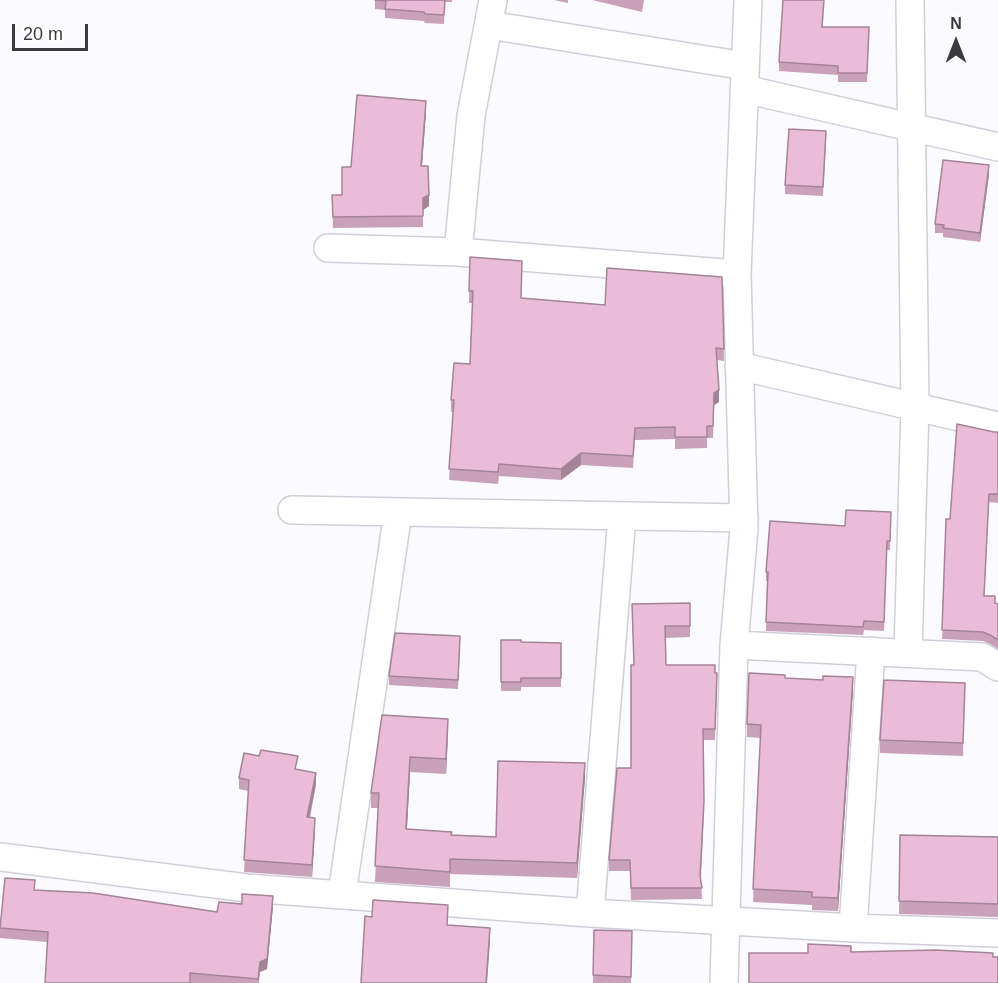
<!DOCTYPE html>
<html>
<head>
<meta charset="utf-8">
<style>
	body { margin:0 }
	#map { position:relative; width:998px; height:983px; overflow:hidden; background:#fbfaff; font-family:Arial,sans-serif }
	canvas { display:block }
	.north { position:absolute; left:926px; top:12px; width:60px; height:60px; -webkit-text-stroke:4px #fff; paint-order:stroke; rotate:0deg; font-size:16px; font-weight:700; line-height:24px; text-align:center; color:#3b3b3f }
	.north::after { content:''; display:block; margin:auto; width:21px; height:27px; background:#3b3b3f; clip-path:polygon(50% 0,100% 100%,50% 72%,0 100%) }
	.scale { position:absolute; left:12px; top:24px; width:76px; height:27px; box-sizing:border-box; border:3px solid #3b3b3f; border-top:0; padding-left:8px; font-size:18px; line-height:21px; white-space:nowrap; color:#3b3b3f; -webkit-text-stroke:4px #fff; paint-order:stroke }
</style>
</head>
<body>
<div id="map">
<canvas width="998" height="983"></canvas>
<div class="north">N</div>
<div class="scale">20 m</div>
</div>
<script>
const ctx = document.querySelector('canvas').getContext('2d');
ctx.lineJoin = 'round';
const toPath = rows => new Path2D(rows.map(r => 'M' + r).join(''));
function strokePath(path, color, width, dash) { ctx.strokeStyle = color; ctx.lineWidth = width; ctx.lineCap = dash ? 'butt' : 'round'; ctx.setLineDash(dash || []); ctx.stroke(path); }
function paint(path, color) { ctx.fillStyle = color; ctx.fill(path, 'evenodd'); }
const street = toPath([
	[489,25,745,66],
	[744,89,998,147],
	[328,248,458,252,737,274],
	[458,252,471,116,493,0],
	[739,366,998,426],
	[292,510,744,518],
	[734,645,982,657,998,667],
	[908,653,915,407,910,0],
	[0,857,247,888,590,913,853,928,998,933],
	[342,894,398,512],
	[590,913,622,516],
	[853,928,871,651],
	[724,983,734,645,744,529,737,274,748,0]
]);
const wall = toPath([
	[375,0,452,0,452,2,445,2,444,24,425,23,424,21,385,18,385,10,375,9],
	[554,0,568,0,568,3],
	[592,0,644,0,642,12],
	[823,27,869,27,867,82,838,82,838,75,779,71,779,62],
	[426,112,422,166,429,206,423,209,423,227,333,228,332,195,342,195,351,167],
	[826,140,823,196,785,194,785,185],
	[989,174,980,242,943,237,943,233,935,233,935,224],
	[470,257,521,298,605,305,722,277,724,361,717,360,719,402,714,405,713,438,707,438,707,448,675,449,675,439,635,440,633,468,581,465,561,480,499,476,498,484,449,480,453,412,451,412,451,400,470,364,472,303,469,303],
	[994,432,998,432,998,503,989,502,984,596,995,603,998,604,998,649,990,644,983,641,942,639,950,519],
	[891,512,890,550,887,550,884,631,864,630,863,635,766,631,767,581,766,581,766,572,845,526],
	[690,603,690,637,665,638,666,665,715,673,717,684,715,740,703,740,704,813,701,878,702,899,631,900,630,871,609,871,609,860,631,768,634,665,632,604],
	[501,640,521,642,561,643,561,687,521,687,521,691,501,691],
	[460,645,458,689,389,685,389,676],
	[785,678,853,690,838,911,812,910,812,905,753,902,761,738,747,737,747,724],
	[965,683,963,756,880,753,880,740],
	[382,715,448,734,446,774,410,772,407,829,452,835,496,837,585,778,577,878,450,874,450,887,375,882,378,808,371,808,371,793],
	[297,769,316,784,310,818,315,830,312,877,244,872,249,791,239,789,239,778],
	[900,835,998,837,998,917,899,914],
	[35,890,217,912,242,904,273,906,267,969,260,972,259,983,190,983,47,942,0,938,0,928],
	[594,930,632,931,631,983,593,983]
]);
const shadedWall = toPath([
	[426,101,426,112,421,178,421,166],
	[989,165,989,174,980,242,980,233],
	[429,195,429,206,423,210,423,198],
	[719,390,719,402,714,405,713,438,714,393],
	[581,453,581,465,561,480,561,469],
	[853,677,853,690,838,911,838,898],
	[448,719,448,734,446,774,446,759],
	[410,757,410,772,406,844,406,829],
	[585,763,585,778,577,878,577,863],
	[316,773,316,784,307,829,307,817],
	[315,818,315,830,312,877,312,865],
	[273,896,273,906,267,969,260,972,258,983,260,962],
	[490,928,490,941,487,983,486,983]
]);
const building = toPath([
	[375,0,445,0,444,15,425,14,424,12,385,9,386,1,375,0],
	[783,0,824,0,822,27,869,27,867,73,838,73,838,66,779,62,783,0],
	[357,95,426,101,421,166,428,166,429,195,423,198,423,216,333,217,332,195,342,195,342,167,351,167,357,95],
	[789,129,826,131,823,187,785,185,789,129],
	[943,160,989,165,980,233,943,228,944,225,935,224,943,160],
	[470,257,522,261,521,298,605,305,607,268,722,277,724,349,716,348,719,390,714,393,713,426,707,426,707,437,675,437,675,427,635,428,633,456,581,453,561,469,499,464,498,472,449,469,454,400,451,400,454,363,470,364,473,291,469,291,470,257],
	[957,424,994,432,998,432,998,494,989,494,984,596,995,596,995,603,998,604,998,640,990,635,983,632,942,630,946,519,950,519,957,424],
	[846,510,891,512,890,541,887,541,884,622,864,621,863,627,766,622,768,572,766,572,770,521,845,526,846,510],
	[690,603,690,626,665,626,666,665,715,665,715,673,717,673,715,729,703,729,704,801,700,876,702,888,631,888,630,860,609,860,617,768,631,768,631,665,634,665,632,604,690,603],
	[395,633,460,636,458,680,389,676,395,633],
	[501,640,521,640,521,642,561,643,561,678,521,678,521,682,501,682,501,640],
	[749,673,785,675,785,678,823,680,823,676,853,677,838,898,812,897,812,892,753,889,761,725,747,724,749,673],
	[884,680,965,683,963,743,880,740,884,680],
	[382,715,448,719,446,759,410,757,406,829,452,832,451,835,496,837,498,761,585,763,577,863,450,859,450,872,375,866,379,793,371,793,382,715],
	[261,750,298,756,295,769,316,773,307,817,315,818,312,865,244,860,249,780,239,778,244,753,259,756,261,750],
	[900,835,998,837,998,904,899,901,900,835],
	[5,878,35,880,34,890,93,893,217,912,219,902,242,904,242,894,273,896,267,959,260,962,258,979,190,973,190,983,45,983,48,932,0,928,5,878],
	[373,900,448,905,447,925,490,928,486,983,361,983,365,916,372,917,373,900],
	[594,930,632,931,631,977,593,975,594,930],
	[808,944,851,946,851,952,936,950,993,953,993,957,998,957,998,983,749,983,749,953,808,953,808,944]
]);
strokePath(street, '#d0cfd9', 30);
strokePath(street, '#fff', 27);
paint(wall, '#c9a2ba');
paint(shadedWall, '#a48497');
paint(building, '#eabcd8');
strokePath(building, '#a48497', 1.5);
</script>
</body>
</html>
